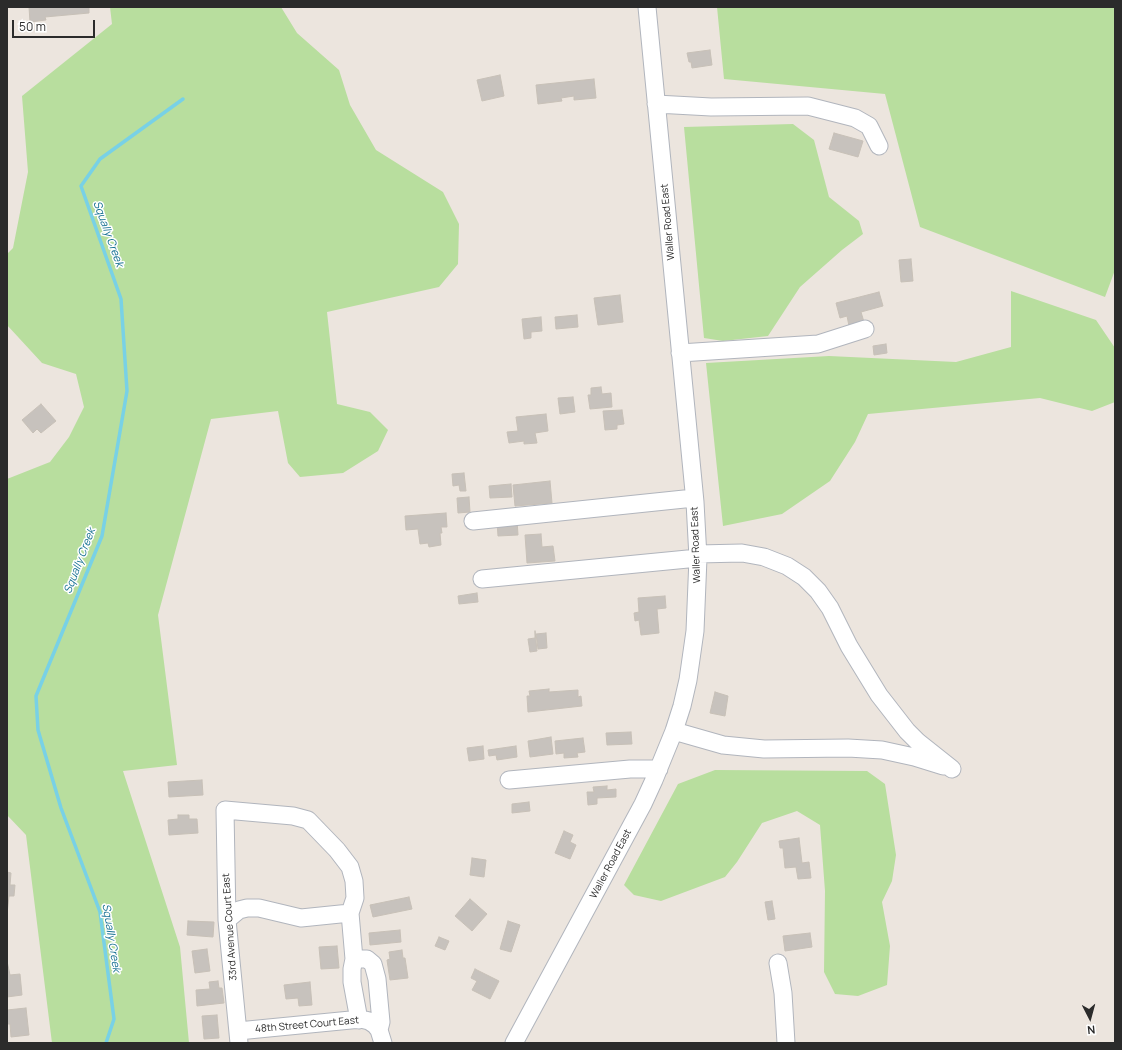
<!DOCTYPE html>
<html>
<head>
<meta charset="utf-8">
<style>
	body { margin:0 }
	#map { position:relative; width:1122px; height:1050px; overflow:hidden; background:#ece5de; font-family:Manrope,sans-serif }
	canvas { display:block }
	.frame { position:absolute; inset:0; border:8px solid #2b2b2b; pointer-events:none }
	.north { position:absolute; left:1070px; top:998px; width:40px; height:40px; -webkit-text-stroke:3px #fff; paint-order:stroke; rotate:174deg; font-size:11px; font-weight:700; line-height:16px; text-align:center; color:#2b2b2b }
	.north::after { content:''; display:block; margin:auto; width:14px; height:18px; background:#2b2b2b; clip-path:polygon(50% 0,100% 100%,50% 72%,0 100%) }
	.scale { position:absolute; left:12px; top:20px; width:83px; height:18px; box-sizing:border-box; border:2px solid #2b2b2b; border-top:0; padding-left:5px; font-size:12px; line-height:14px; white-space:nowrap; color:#2b2b2b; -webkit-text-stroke:3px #fff; paint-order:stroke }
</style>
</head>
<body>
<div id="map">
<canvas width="1122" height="1050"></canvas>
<div class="frame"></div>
<div class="north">N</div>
<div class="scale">50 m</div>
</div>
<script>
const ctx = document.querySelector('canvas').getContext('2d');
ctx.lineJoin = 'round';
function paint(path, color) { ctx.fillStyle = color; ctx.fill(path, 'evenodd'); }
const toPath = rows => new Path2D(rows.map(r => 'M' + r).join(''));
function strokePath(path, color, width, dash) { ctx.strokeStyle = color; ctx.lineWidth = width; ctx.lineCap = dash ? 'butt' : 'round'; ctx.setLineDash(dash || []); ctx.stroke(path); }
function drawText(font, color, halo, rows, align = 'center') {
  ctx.font = font + ' Manrope,sans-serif'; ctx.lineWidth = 3; ctx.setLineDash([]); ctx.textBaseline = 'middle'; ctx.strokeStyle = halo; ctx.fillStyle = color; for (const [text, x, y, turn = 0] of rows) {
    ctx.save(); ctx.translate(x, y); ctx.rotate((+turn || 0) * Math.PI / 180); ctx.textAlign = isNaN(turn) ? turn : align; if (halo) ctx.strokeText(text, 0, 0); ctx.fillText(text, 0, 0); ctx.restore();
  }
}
const green = toPath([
	[110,7,281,7,297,33,339,70,350,105,376,150,443,192,459,224,458,264,439,287,327,312,337,404,370,412,388,430,378,451,343,473,300,477,288,463,278,411,211,419,158,615,177,765,123,771,180,947,189,1043,52,1043,26,835,7,815,7,479,50,462,69,437,84,407,76,374,42,363,7,325,7,254,13,248,28,172,22,96,112,24],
	[717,7,1115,7,1115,270,1105,297,920,227,885,94,724,79],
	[793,124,814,140,829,197,859,221,863,234,842,250,800,287,768,336,723,341,704,338,684,127],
	[1011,291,1096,320,1115,348,1115,402,1092,411,1040,398,868,414,855,442,830,481,782,514,723,526,706,363,829,356,956,362,1011,347],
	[715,770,867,771,885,784,896,855,892,881,882,902,890,946,887,985,858,996,835,994,824,972,825,891,820,825,797,811,762,823,737,862,725,877,661,901,634,895,624,885,678,784]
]);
const stream = toPath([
	[106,1043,114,1019,100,912,61,808,38,730,36,696,102,536,127,391,121,299,81,186,100,159,183,99]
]);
const building = toPath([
	[29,7,89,7,89,13,45,17,46,20,30,22,29,7],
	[710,50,712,65,692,68,691,62,689,62,687,53,710,50],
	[500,75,504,96,482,101,477,80,500,75],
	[594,79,596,98,574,100,574,96,561,98,562,101,538,104,536,85,594,79],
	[834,133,863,141,858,157,829,149,834,133],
	[911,259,913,281,901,282,899,260,911,259],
	[879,292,883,306,861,312,864,322,849,326,847,316,840,318,836,303,879,292],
	[620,295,623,322,598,325,594,298,620,295],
	[577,315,578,327,556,329,555,317,577,315],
	[541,317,542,331,531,332,531,338,524,339,522,319,541,317],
	[886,344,887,353,874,355,873,346,886,344],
	[601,387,602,394,611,393,612,407,590,409,588,395,591,395,591,388,601,387],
	[573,397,575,412,560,414,558,398,573,397],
	[41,404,56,421,41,433,37,429,33,433,22,420,41,404],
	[622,410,624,424,617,425,617,429,605,430,603,411,622,410],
	[546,414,548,431,535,433,537,443,524,444,524,441,509,443,507,432,518,431,516,417,546,414],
	[464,473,466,491,460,491,459,485,453,486,452,474,464,473],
	[550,481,552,503,515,506,513,485,550,481],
	[511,484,512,497,490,498,489,486,511,484],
	[469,497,470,512,458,513,457,498,469,497],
	[446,513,447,527,441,527,442,533,440,533,441,545,429,547,428,543,420,544,418,529,406,530,405,516,446,513],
	[517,520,518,535,498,536,497,522,517,520],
	[541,534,542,547,553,546,555,561,527,563,525,535,541,534],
	[477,593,478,602,459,604,458,596,477,593],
	[665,596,666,608,657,609,659,633,641,635,639,620,635,621,634,613,639,612,638,598,665,596],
	[535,631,537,651,530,652,528,639,535,638,535,631],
	[546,633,547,648,538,649,536,634,546,633],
	[549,689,549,692,578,690,578,697,581,696,582,706,528,712,527,696,530,696,529,691,549,689],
	[715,692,728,696,725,716,710,713,715,692],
	[631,732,632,744,607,745,606,733,631,732],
	[551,737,553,754,530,757,528,741,551,737],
	[583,738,585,752,577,753,578,757,564,758,564,753,556,754,555,741,583,738],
	[483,746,484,759,469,761,467,748,483,746],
	[516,746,517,757,497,760,496,755,489,756,488,750,516,746],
	[202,780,203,795,169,797,168,782,202,780],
	[607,786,607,790,616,789,616,797,597,798,597,804,588,805,587,792,594,792,593,787,607,786],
	[529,802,530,811,512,813,512,804,529,802],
	[178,815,189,815,189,819,197,819,198,833,169,835,168,820,178,819,178,815],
	[564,831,573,835,570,842,576,845,570,859,555,853,564,831],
	[799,838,802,863,809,862,811,878,798,879,796,867,785,868,783,848,780,848,779,841,799,838],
	[472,858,486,860,484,877,470,875,472,858],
	[7,872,11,873,10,885,15,885,14,896,9,896,7,914,7,872],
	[409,897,412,909,373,917,370,905,409,897],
	[470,899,487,914,472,931,455,916,470,899],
	[772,901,775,919,768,920,765,902,772,901],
	[188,921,214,922,213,937,187,935,188,921],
	[508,921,520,925,511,952,500,949,508,921],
	[400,930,401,942,370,945,369,933,400,930],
	[810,933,812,947,785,951,783,936,810,933],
	[439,937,449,941,445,950,435,946,439,937],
	[337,946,339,968,321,969,319,947,337,946],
	[207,949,210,971,195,973,192,951,207,949],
	[402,950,403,958,405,958,408,978,390,980,387,960,390,959,389,952,402,950],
	[7,961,10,975,20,974,22,995,7,997,7,961],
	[475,969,499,981,490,999,472,990,477,981,471,978,475,969],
	[218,981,219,988,222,988,224,1003,197,1006,196,990,210,989,209,982,218,981],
	[310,982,312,1005,299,1006,298,998,286,999,284,985,310,982],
	[26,1008,29,1035,11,1037,10,1024,7,1024,7,1010,26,1008],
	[217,1015,219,1038,204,1039,202,1016,217,1015]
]);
const minor = toPath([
	[656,104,711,107,808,106,855,118,869,126,879,146],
	[680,353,818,344,865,329],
	[473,521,694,498],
	[698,554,742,553,764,557,787,566,804,577,818,591,830,608,849,646,879,695,907,731,918,742,952,769],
	[482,579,698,558],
	[674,731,723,745,764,749,848,748,882,750,914,757,943,766],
	[509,780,630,769,659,769],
	[227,920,239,910,247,908,259,908,301,918,350,913],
	[778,963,783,993,786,1043],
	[359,1020,352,982,352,969,354,959,367,959,373,964,377,979,381,1022,379,1030],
	[238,1031,361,1019,369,1021,375,1025,379,1030,383,1043],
	[239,1043,227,920,225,810,293,816,308,820,337,850,350,867,354,881,355,898,350,913,354,959],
	[514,1043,643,804,654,780,674,731,682,706,688,680,695,631,698,558,695,502,647,7]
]);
const streetNames = [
	["Waller Road East",668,222,-95],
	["Waller Road East",696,545,-92],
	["Waller Road East",611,864,-62],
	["33rd Avenue Court East",230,927,-94],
	["48th Street Court East",307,1025,-5]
];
const waterNames = [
	["Squally Creek",108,234,70],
	["Squally Creek",80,561,-69],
	["Squally Creek",111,938,81]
];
paint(green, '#b8de9e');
strokePath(stream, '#78d1e6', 3.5);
paint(building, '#c7c2bd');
strokePath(building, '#c7c0b7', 1);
strokePath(minor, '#b1b5bd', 19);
strokePath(minor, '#fff', 17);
drawText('10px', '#2b2b2b', '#fff', streetNames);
drawText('italic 11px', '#177192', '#fff', waterNames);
</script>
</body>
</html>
